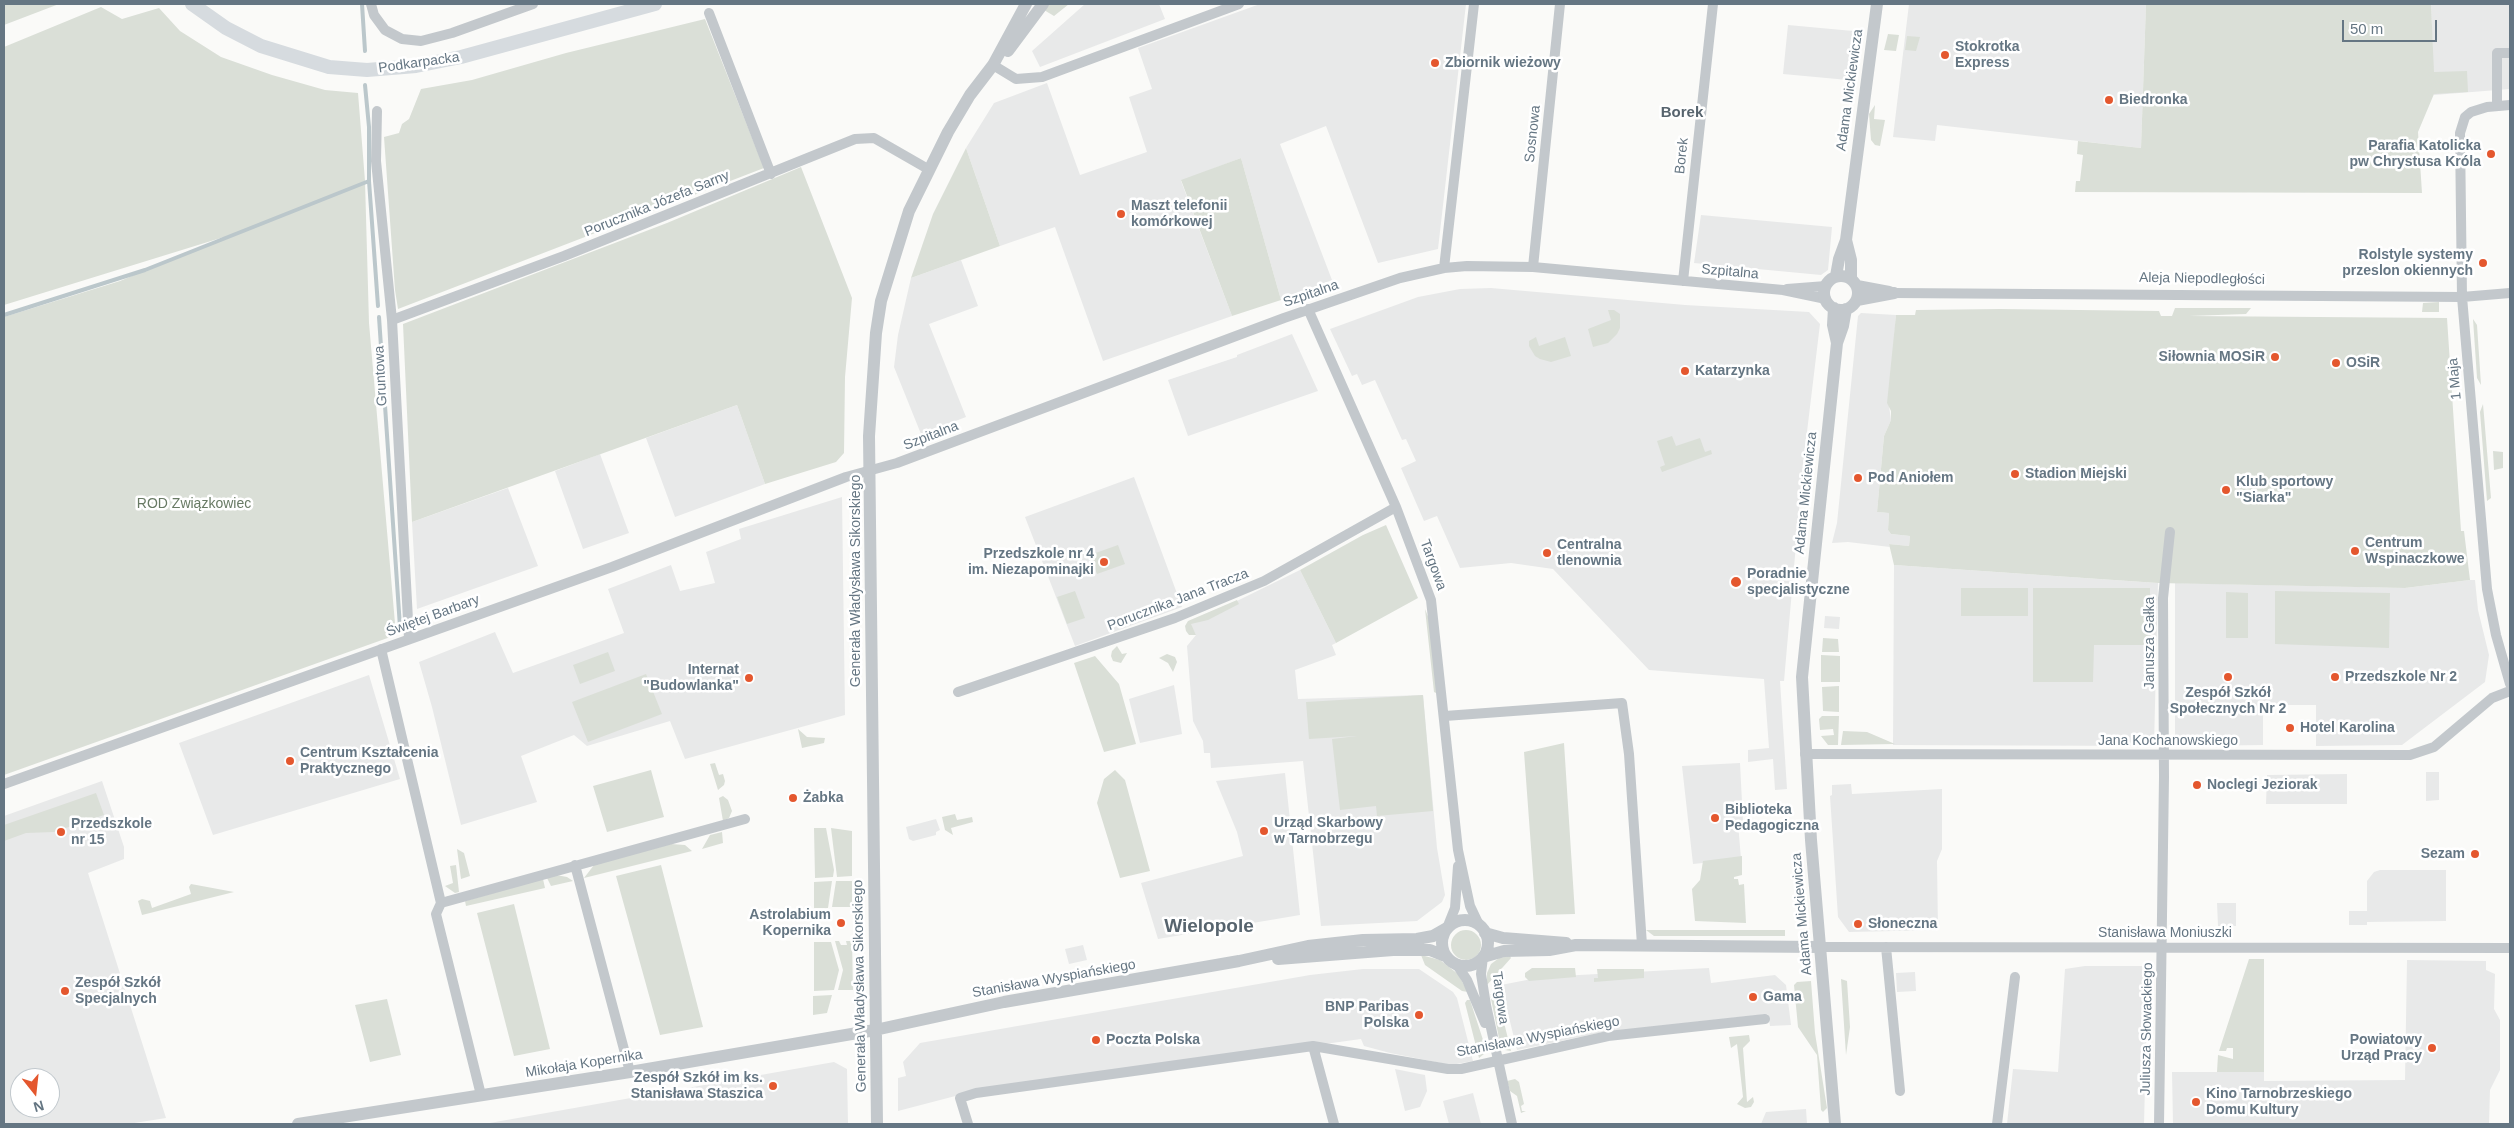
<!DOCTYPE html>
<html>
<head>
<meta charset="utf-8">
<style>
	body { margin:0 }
	#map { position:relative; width:2514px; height:1128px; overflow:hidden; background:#fafaf8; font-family:Arial,sans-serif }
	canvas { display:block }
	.frame { position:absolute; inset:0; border:5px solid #657683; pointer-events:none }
	.north { position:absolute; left:10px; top:1068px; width:50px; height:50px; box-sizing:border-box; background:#fff; border:1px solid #c1c8cd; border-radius:50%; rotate:164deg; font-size:14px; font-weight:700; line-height:20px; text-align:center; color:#657683 }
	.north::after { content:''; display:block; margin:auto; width:18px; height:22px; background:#e4572e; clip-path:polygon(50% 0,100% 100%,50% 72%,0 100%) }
	.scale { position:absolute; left:2342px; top:20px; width:95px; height:22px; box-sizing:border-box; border:2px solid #657683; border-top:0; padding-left:6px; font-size:15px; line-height:18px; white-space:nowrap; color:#657683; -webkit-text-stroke:4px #fff; paint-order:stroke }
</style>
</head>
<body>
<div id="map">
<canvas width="2514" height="1128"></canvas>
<div class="frame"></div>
<div class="north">N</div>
<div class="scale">50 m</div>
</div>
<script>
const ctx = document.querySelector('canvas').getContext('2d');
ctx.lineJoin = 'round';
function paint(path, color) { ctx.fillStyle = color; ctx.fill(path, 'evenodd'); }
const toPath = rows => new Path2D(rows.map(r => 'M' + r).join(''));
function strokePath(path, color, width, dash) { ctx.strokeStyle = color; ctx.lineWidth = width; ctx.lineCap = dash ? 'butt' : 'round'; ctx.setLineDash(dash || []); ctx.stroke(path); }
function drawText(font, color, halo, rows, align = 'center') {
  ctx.font = font + ' Arial,sans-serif'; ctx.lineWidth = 5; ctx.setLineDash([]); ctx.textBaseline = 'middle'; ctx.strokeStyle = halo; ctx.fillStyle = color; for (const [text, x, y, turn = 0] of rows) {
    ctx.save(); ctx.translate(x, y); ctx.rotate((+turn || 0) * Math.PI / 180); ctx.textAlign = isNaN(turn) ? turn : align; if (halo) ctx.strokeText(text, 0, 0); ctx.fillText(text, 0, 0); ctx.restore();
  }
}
const built = toPath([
	[1085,4,1159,4,1165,19,1040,67,1032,51],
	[1260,4,1466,4,1438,249,1378,263,1326,126,1280,144,1332,280,1281,300,1241,158,1181,181,1232,316,1103,361,1055,227,1000,246,966,148,994,103,1047,83,1080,175,1147,152,1129,97,1152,89,1138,48],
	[1909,4,2146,4,2141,148,1937,125,1935,141,1893,137],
	[2431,4,2510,4,2510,89,2434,95],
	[1788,25,1853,31,1848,80,1783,74],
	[1701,215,1832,227,1828,270,1821,275,1694,263],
	[961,260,978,306,929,324,966,417,921,434,894,367,898,335,911,278],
	[1491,288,1685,305,1809,312,1820,324,1803,465,1784,681,1780,681,1787,789,1775,790,1773,759,1748,762,1748,750,1769,748,1764,679,1649,670,1553,569,1511,563,1460,568,1437,516,1424,521,1401,468,1416,461,1406,439,1402,440,1375,380,1362,385,1357,374,1352,376,1330,329,1418,297,1460,289],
	[1861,313,1896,315,1889,406,1891,420,1884,436,1877,512,1889,513,1888,530,1891,534,1910,536,1909,546,1889,544,1890,547,1848,542,1832,543,1837,523,1858,316],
	[1292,334,1318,391,1188,436,1168,380,1237,357,1237,355],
	[737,405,765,484,675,517,646,438],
	[600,454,629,533,583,549,555,471],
	[1134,477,1182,607,1075,646,1025,517],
	[508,488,538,566,417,609,412,522],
	[842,497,845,715,685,759,670,721,587,746,574,735,521,756,537,802,461,825,432,707,419,662,495,632,513,673,624,633,608,589,671,565,680,591,715,583,706,552,741,539,739,529],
	[1894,565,2158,583,2154,746,1893,745],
	[1300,570,1336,643,1332,645,1336,655,1295,670,1298,699,1423,695,1437,848,1445,895,1442,902,1417,921,1321,926,1303,761,1211,768,1210,753,1204,753,1203,741,1193,721,1187,646,1196,635,1190,624],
	[2470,580,2475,580,2478,610,2489,655,2485,682,2402,745,2316,746,2316,705,2263,705,2263,745,2185,746,2175,739,2175,583,2405,588],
	[1825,616,1840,617,1839,629,1824,628],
	[369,675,400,779,213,835,179,743],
	[1174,685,1182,734,1140,743,1129,699],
	[1740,763,1743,822,1738,823,1741,859,1693,864,1682,766],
	[2426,772,2439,772,2439,800,2426,801],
	[1285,773,1300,915,1158,939,1141,883,1243,856,1237,832,1216,781],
	[2347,774,2347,804,2266,804,2267,775],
	[102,781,124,847,124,859,88,873,166,1118,128,1124,4,1124,4,816],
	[20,1078,50,1078,50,1108,20,1108],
	[1851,784,1852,794,1942,789,1942,849,1937,861,1938,930,1849,932,1838,917,1830,796,1832,795,1832,785],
	[936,819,940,830,936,832,936,835,913,841,909,839,906,827],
	[2380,870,2446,870,2446,921,2367,922,2367,925,2349,925,2349,911,2367,911,2367,881,2374,872],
	[2217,903,2236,903,2236,926,2218,926],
	[1083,945,1087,960,1069,964,1065,949],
	[2407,960,2486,961,2486,970,2495,974,2494,1009,2500,1020,2500,1070,2490,1090,2489,1124,2173,1124,2172,1072,2264,1072,2264,1081,2405,1080],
	[2085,966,2148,966,2144,1124,2007,1124,2013,1069,2058,1072,2065,969],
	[1709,968,1711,983,1775,975,1786,985,1791,1025,1770,1026,1768,1014,1604,1032,1517,1050,1501,985,1542,977],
	[1363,969,1419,969,1453,992,1457,998,1473,1061,1451,1065,1390,1053,1364,1046,1361,1039,963,1094,898,1111,898,1078,906,1076,903,1062,920,1043,1310,975],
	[1915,972,1916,991,1897,992,1896,973],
	[834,1062,847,1069,848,1124,484,1124],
	[1395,1069,1425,1075,1427,1091,1420,1107,1405,1111],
	[1473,1093,1481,1124,1449,1124,1443,1101],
	[1806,1109,1807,1124,1761,1124,1766,1112]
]);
const green = toPath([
	[4,4,59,4,4,25],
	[1049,4,1069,4,1054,16,1044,10],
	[2146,4,2431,4,2434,72,2467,71,2468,92,2434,94,2418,132,2422,193,2075,192,2076,181,2080,181,2083,155,2077,154,2078,141,2141,148],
	[101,7,122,19,159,8,180,31,221,57,272,75,325,90,358,93,365,181,369,323,396,635,4,775,4,317,120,281,224,237,4,305,4,47],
	[705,19,764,168,398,309,395,290,384,137,399,133,402,124,409,119,421,89,472,80,566,53],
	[1888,34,1899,35,1896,51,1884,50],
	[1907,36,1920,37,1916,51,1905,50],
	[1875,105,1874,119,1885,120,1880,146,1875,145,1871,140,1869,114],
	[966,148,1000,246,911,278,933,214],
	[1241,158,1281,300,1232,316,1181,180],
	[801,167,852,298,845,377,844,453,836,462,765,484,737,405,412,522,403,324,667,223],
	[2439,302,2439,312,2422,312,2423,303],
	[2175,308,2251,308,2246,314,2189,316,2447,318,2461,531,2464,531,2470,580,2405,588,2158,583,1894,565,1889,544,1909,546,1910,536,1891,534,1888,530,1889,513,1877,512,1884,436,1891,420,1891,411,1887,403,1896,315,1915,315,1916,310,2000,309,2159,311,2161,316,2172,316],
	[1608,310,1614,310,1620,314,1620,328,1617,334,1608,343,1593,347,1588,329,1611,320],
	[2473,319,2477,325,2481,385,2477,378],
	[1536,337,1539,346,1565,337,1571,356,1551,362,1540,359,1535,356,1529,346,1529,341],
	[2483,404,2491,498,2487,501,2480,412],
	[1672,436,1676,446,1700,438,1705,452,1711,450,1712,454,1662,472,1660,467,1665,465,1657,441],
	[2493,451,2503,452,2503,468,2494,470],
	[1386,525,1418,598,1336,643,1300,570,1363,535],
	[1118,545,1125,564,1097,574,1090,555],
	[1961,588,2028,588,2028,616,1961,616],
	[2033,588,2150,588,2150,645,2094,645,2093,682,2033,682],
	[1075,591,1085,618,1067,624,1057,597],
	[2275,591,2390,593,2389,648,2275,644],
	[2226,592,2248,593,2248,638,2226,638],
	[1237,600,1239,604,1208,620,1191,624,1196,635,1189,635,1186,631,1185,626,1188,621],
	[1425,609,1429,619,1438,694,1434,692],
	[1823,638,1838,639,1839,652,1822,652],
	[1117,646,1122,654,1127,653,1121,663,1113,661,1111,656,1112,651],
	[608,652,615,671,580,684,573,665],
	[1167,654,1175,657,1177,662,1173,672,1168,663,1159,658],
	[1821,655,1840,656,1840,682,1821,682],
	[1095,656,1119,684,1136,744,1104,752,1074,663],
	[646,674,662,714,588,742,572,702],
	[1839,686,1839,712,1823,711,1822,687],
	[1423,695,1433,811,1377,816,1376,806,1340,810,1332,739,1357,736,1309,739,1306,702],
	[1822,716,1839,716,1838,745,1828,745,1821,736,1834,735,1833,729,1820,730,1819,719],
	[798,729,807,737,825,738,824,743,802,748],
	[1843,731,1867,732,1895,744,1841,745],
	[1564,743,1575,914,1536,915,1524,752],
	[715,763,719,775,723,774,725,781,724,785,718,790,710,764],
	[651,770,664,817,607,832,593,786],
	[1115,770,1125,780,1150,871,1120,878,1097,803,1104,779],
	[96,793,104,815,54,832,26,833,4,841,4,825],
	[723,796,728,800,732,811,729,818,723,821,719,798],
	[955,814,957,820,972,817,973,822,951,828,953,835,945,830,942,817],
	[814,828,826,828,834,870,833,877,815,878],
	[831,828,852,831,852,876,837,877],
	[722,832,723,843,702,849,710,835],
	[671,844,685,845,692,851,584,878,594,865],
	[457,849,464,853,470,876,461,879],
	[1742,856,1742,875,1734,877,1734,879,1738,879,1739,885,1744,884,1746,923,1695,921,1692,889,1700,880,1703,861],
	[456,865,459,892,455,893,445,886,453,883,450,866],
	[661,865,703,1027,660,1035,616,876],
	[556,875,567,877,573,881,551,886,547,878],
	[543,879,545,888,466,906,465,901],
	[832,881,828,908,814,908,814,882],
	[836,881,852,881,852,907,832,907],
	[191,884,234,892,142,915,138,901,142,899,150,901,152,908,191,894,189,887],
	[514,904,550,1049,514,1056,477,913],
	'1451 945a15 15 0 1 1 30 0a15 15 0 1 1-30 0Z',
	[1646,930,1785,930,1785,936,1654,936],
	[835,941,839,941,841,945,847,945,846,941,852,941,853,990,838,990,843,970],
	[814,942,831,942,839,970,834,990,814,991],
	[1421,955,1440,960,1458,974,1468,992,1462,991,1425,965],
	[1510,956,1511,958,1487,985,1487,973,1491,964,1499,958],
	[2249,959,2264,959,2264,1072,2217,1072,2218,1055,2233,1059,2233,1048,2227,1048,2226,1051,2219,1051],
	[1532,968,1575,968,1576,977,1529,981,1525,977,1525,973],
	[1597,969,1644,969,1644,978,1594,982,1594,978,1598,978],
	[1841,979,1847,981,1850,1027,1846,1055],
	[1811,981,1815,1033,1827,1108,1823,1112,1821,1110,1817,1055,1798,1027,1794,985,1797,982],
	[1490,994,1496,995,1498,998,1511,1051,1505,1050,1500,1043],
	[832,995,827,1013,813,1015,813,996],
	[387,999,401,1055,370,1062,355,1005],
	[1467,1000,1470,1000,1485,1046,1484,1054,1479,1058,1465,1003],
	[1749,1035,1750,1041,1743,1048,1747,1102,1753,1097,1754,1102,1751,1107,1745,1108,1737,1104,1743,1097,1737,1044,1731,1048,1729,1037],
	[1515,1079,1519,1082,1524,1104,1521,1106,1522,1111,1526,1111,1521,1113,1517,1096,1510,1091,1507,1081]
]);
const stream = toPath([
	[362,4,365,51],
	[365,85,369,127,369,181,378,306],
	[4,315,145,270,369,181],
	[379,317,400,627]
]);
const minor = toPath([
	[371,4,374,15,385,30,402,39,421,41,452,33,533,4],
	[709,13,771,174],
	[993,65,1016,79,1042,77,1239,4],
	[2510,105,2487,107,2471,112,2465,117,2460,133,2462,297,2487,589,2496,635,2510,684],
	[2497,106,2497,53,2510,53],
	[377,111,376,161,392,320,409,639],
	[1533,267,1560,4],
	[1444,268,1474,4],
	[1683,281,1713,4],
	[1787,289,1826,286],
	[1894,293,2462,297,2510,293],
	[1308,309,1396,507,1431,600,1458,850,1470,906,1479,925],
	[392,320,564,256,855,139,874,138,928,169],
	[381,649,441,903,436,914,481,1095],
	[958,692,1175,618,1264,581,1396,507],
	[1445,716,1622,703,1629,754,1642,945],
	[1805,754,2410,755,2434,747,2492,698,2510,691],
	[4,784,612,567,846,477,897,463,1284,318,1400,278,1444,268,1467,266,1533,267,1783,290,1826,299],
	[575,865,630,1072],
	[441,903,745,819],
	[1447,928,1455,908,1458,866],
	[1820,947,2510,948],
	[1886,947,1900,1091],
	[1483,957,1481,974,1486,1005,1512,1124],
	[1457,965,1467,980,1485,1023],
	[1313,1046,1334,1124],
	[968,1124,960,1098,976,1093,1313,1046,1448,1069,1461,1069,1608,1036,1765,1019],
	[1997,1124,2015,977],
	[2159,1124,2164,777,2163,598,2170,532]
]);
const tertiary = toPath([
	[1008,51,1043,4],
	[1846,240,1851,260,1851,279],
	[1836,276,1839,259,1846,240,1877,4],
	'1824 293a17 17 0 1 1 34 0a17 17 0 1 1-34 0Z',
	[1857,286,1889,292],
	[1857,300,1894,293],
	[1834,308,1833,325,1837,343],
	'1442 943a23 23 0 1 1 46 0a23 23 0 1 1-46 0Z',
	[1485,933,1503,938,1566,943],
	[1483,957,1504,951,1549,950,1576,945,1820,947],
	[1278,959,1393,950,1430,950,1445,956],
	[298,1124,630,1072,875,1030,1004,1002,1239,961,1308,946,1363,940,1417,939,1433,936,1447,928],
	[877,1124,869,436,876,333,881,301,909,211,948,132,970,95,993,65,1026,4],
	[1835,1124,1811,840,1802,677,1837,343,1843,326,1846,309]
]);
const secondary = toPath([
	[192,4,226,28,261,46,329,67,367,70,416,66,461,57,655,4]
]);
const markers = [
	[1945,55,5,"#e4572e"],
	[1435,63,5,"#e4572e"],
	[2109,100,5,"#e4572e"],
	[2491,154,5,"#e4572e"],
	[1121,214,5,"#e4572e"],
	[2483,263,5,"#e4572e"],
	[2275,357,5,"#e4572e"],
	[2336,363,5,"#e4572e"],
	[1685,371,5,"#e4572e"],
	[2015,474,5,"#e4572e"],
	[1858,478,5,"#e4572e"],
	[2226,490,5,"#e4572e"],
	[2355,551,5,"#e4572e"],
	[1547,553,5,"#e4572e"],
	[1104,562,5,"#e4572e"],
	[1736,582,6,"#e4572e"],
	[2228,677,5,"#e4572e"],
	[2335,677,5,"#e4572e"],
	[749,678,5,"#e4572e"],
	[2290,728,5,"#e4572e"],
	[290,761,5,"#e4572e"],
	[2197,785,5,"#e4572e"],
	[793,798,5,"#e4572e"],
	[1715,818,5,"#e4572e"],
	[1264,831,5,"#e4572e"],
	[61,832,5,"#e4572e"],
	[2475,854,5,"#e4572e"],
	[841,923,5,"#e4572e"],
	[1858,924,5,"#e4572e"],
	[65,991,5,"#e4572e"],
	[1753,997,5,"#e4572e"],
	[1419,1015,5,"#e4572e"],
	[1096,1040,5,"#e4572e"],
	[2432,1048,5,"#e4572e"],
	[773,1086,5,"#e4572e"],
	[2196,1102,5,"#e4572e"]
];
const poiNames = [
	["Stokrotka",1955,47],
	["Express",1955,63],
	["Zbiornik wieżowy",1445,63],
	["Biedronka",2119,100],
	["Parafia Katolicka",2481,146,"right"],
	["pw Chrystusa Króla",2481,162,"right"],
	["Maszt telefonii",1131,206],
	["komórkowej",1131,222],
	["Rolstyle systemy",2473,255,"right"],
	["przeslon okiennych",2473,271,"right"],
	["Siłownia MOSiR",2265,357,"right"],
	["OSiR",2346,363],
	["Katarzynka",1695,371],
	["Stadion Miejski",2025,474],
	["Pod Aniołem",1868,478],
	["Klub sportowy",2236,482],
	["\"Siarka\"",2236,498],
	["Centrum",2365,543],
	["Wspinaczkowe",2365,559],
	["Centralna",1557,545],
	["tlenownia",1557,561],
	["Przedszkole nr 4",1094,554,"right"],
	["im. Niezapominajki",1094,570,"right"],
	["Poradnie",1747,574],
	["specjalistyczne",1747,590],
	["Internat",739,670,"right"],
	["\"Budowlanka\"",739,686,"right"],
	["Przedszkole Nr 2",2345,677],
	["Zespół Szkół",2228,693,"center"],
	["Społecznych Nr 2",2228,709,"center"],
	["Hotel Karolina",2300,728],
	["Centrum Kształcenia",300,753],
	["Praktycznego",300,769],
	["Noclegi Jeziorak",2207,785],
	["Żabka",803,798],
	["Biblioteka",1725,810],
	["Pedagogiczna",1725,826],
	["Urząd Skarbowy",1274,823],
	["w Tarnobrzegu",1274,839],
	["Przedszkole",71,824],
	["nr 15",71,840],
	["Sezam",2465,854,"right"],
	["Astrolabium",831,915,"right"],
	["Kopernika",831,931,"right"],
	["Słoneczna",1868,924],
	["Zespół Szkół",75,983],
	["Specjalnych",75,999],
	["Gama",1763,997],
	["BNP Paribas",1409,1007,"right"],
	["Polska",1409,1023,"right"],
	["Poczta Polska",1106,1040],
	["Powiatowy",2422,1040,"right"],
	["Urząd Pracy",2422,1056,"right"],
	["Zespół Szkół im ks.",763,1078,"right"],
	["Stanisława Staszica",763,1094,"right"],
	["Kino Tarnobrzeskiego",2206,1094],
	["Domu Kultury",2206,1110]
];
const streetNames = [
	["Podkarpacka",419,63,-8],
	["Adama Mickiewicza",1850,90,-82],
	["Sosnowa",1533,134,-84],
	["Borek",1682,156,-84],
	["Porucznika Józefa Sarny",657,204,-22],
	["Szpitalna",1730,272,5],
	["Aleja Niepodległości",2202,279,1],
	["Szpitalna",1311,294,-19],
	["Gruntowa",381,376,-93],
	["1 Maja",2455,379,-95],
	["Szpitalna",931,436,-21],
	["Adama Mickiewicza",1806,493,-84],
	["Targowa",1433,565,70],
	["Generała Władysława Sikorskiego",856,581,-90],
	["Porucznika Jana Tracza",1178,600,-21],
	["Świętej Barbary",433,616,-20],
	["Janusza Gałka",2150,643,-90],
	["Jana Kochanowskiego",2168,741],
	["Adama Mickiewicza",1802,914,-95],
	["Stanisława Moniuszki",2165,933],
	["Stanisława Wyspiańskiego",1054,979,-10],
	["Generała Władysława Sikorskiego",860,986,-91],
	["Targowa",1500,998,82],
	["Juliusza Słowackiego",2147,1029,-89],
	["Stanisława Wyspiańskiego",1538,1037,-11],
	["Mikołaja Kopernika",584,1064,-9]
];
const parkNames = [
	["ROD Związkowiec",194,504]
];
const neighbourhoodNames = [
	["Borek",1682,113]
];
const districtNames = [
	["Wielopole",1209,927]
];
paint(built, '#e8e9e9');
paint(green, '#dadfd7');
strokePath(stream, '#bbc7cb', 4);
strokePath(minor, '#c3c8cc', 10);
strokePath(tertiary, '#c3c8cc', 12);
strokePath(secondary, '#d6dbdf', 14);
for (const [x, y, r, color] of markers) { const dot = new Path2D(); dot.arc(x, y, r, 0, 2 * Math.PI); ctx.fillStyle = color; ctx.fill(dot); strokePath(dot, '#fff', 2); }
drawText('bold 14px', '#657683', '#fff', poiNames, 'left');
drawText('14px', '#657683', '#fff', streetNames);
drawText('14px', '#687a64', '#fff', parkNames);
drawText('bold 15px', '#57646e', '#fff', neighbourhoodNames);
drawText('bold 19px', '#57646e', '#fff', districtNames);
</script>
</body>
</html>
